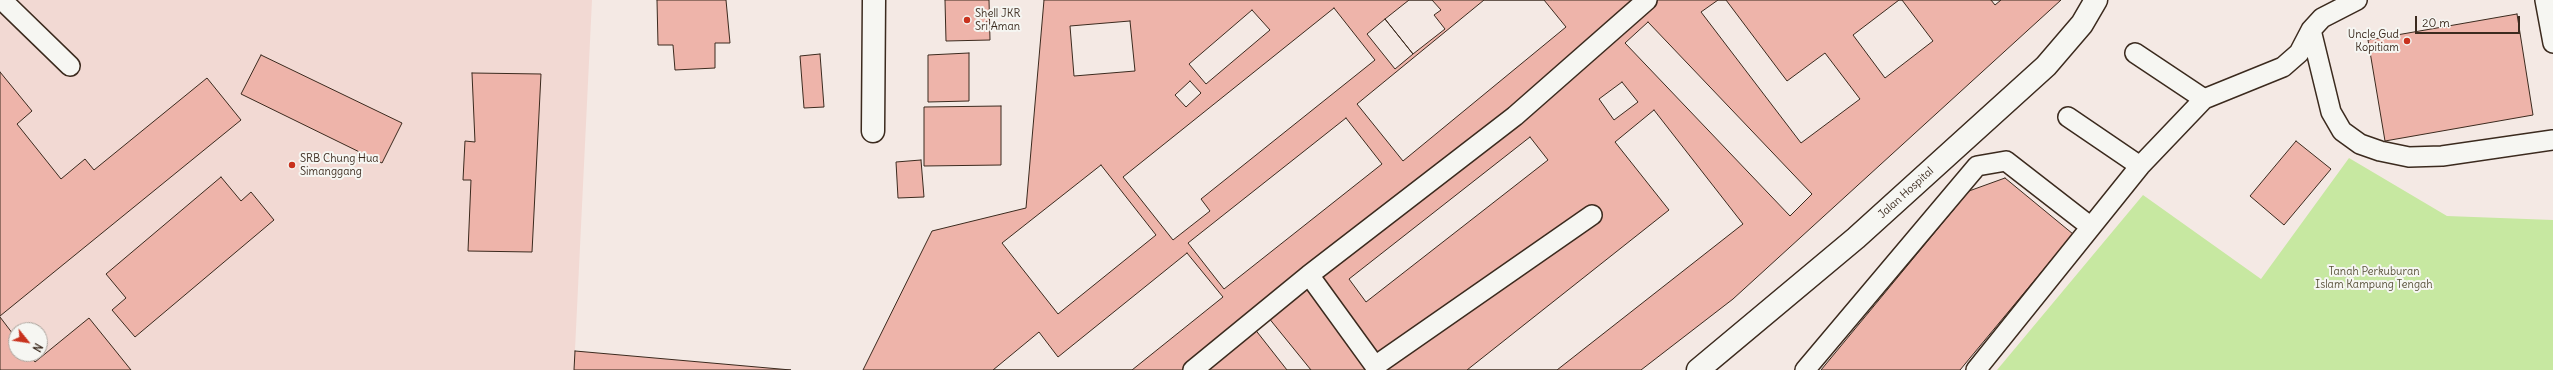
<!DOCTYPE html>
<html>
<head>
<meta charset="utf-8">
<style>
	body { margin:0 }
	#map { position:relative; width:2553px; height:370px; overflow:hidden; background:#f4e9e4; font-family:Delius,sans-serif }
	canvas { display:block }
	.north { position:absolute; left:8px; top:322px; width:40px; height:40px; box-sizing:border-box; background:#f6f6f2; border:1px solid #aba49d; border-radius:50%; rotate:120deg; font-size:11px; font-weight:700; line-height:16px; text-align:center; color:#3b2a1e }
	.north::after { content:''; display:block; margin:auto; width:14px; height:18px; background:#c8321e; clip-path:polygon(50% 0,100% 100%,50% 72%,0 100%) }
	.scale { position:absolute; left:2415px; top:16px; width:105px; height:18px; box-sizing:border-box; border:2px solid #3b2a1e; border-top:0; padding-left:5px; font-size:12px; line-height:14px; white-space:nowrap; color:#3b2a1e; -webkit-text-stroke:3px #f6f6f2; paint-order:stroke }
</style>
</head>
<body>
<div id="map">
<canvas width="2553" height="370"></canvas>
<div class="north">N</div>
<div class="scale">20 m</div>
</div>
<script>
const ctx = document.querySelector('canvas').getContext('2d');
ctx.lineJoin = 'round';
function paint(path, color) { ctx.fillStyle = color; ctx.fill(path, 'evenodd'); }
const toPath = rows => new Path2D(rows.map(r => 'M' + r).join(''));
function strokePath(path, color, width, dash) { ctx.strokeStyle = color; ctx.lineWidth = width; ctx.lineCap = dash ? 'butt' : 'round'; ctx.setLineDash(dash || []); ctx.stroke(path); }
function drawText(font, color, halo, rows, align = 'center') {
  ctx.font = font + ' Delius,sans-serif'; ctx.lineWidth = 4; ctx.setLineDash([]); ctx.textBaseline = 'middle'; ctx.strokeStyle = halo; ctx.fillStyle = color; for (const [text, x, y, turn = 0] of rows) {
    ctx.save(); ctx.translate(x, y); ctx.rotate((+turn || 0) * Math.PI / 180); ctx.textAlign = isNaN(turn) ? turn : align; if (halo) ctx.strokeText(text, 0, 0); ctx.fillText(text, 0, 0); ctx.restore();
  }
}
const built = toPath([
	[0,0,592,0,574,370,0,370],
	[16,330,40,330,40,354,16,354]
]);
const green = toPath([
	[2349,158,2447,216,2553,220,2553,370,1997,370,2143,195,2261,279]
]);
const building = toPath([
	[657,0,726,0,730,43,715,43,715,68,675,70,673,45,658,45,657,0],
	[945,0,989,0,990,40,946,41,945,0],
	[1044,0,2061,0,1733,299,1641,370,863,370,932,231,1026,208,1044,0],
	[1409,0,1432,0,1441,10,1434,15,1445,29,1413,54,1385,19,1409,0],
	[1484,0,1544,0,1566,27,1403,161,1357,104,1484,0],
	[1718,0,1726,0,1787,81,1825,53,1860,99,1801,143,1701,12,1718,0],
	[1899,0,1902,0,1933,41,1885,78,1853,35,1899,0],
	[1991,0,2001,0,1995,5,1991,0],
	[1334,8,1375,60,1201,199,1210,211,1173,240,1123,177,1334,8],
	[1252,10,1270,30,1206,84,1189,64,1252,10],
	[2517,14,2533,115,2385,141,2368,40,2517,14],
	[1385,19,1413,54,1395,69,1367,34,1385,19],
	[1130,21,1135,71,1074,76,1070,26,1130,21],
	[1648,22,1812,194,1790,216,1625,43,1648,22],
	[969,53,969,101,928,102,928,55,969,53],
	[820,54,824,107,804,108,800,56,820,54],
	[261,55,402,123,382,163,241,94,261,55],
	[0,72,32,111,17,124,61,179,85,159,94,170,207,78,241,120,0,316,0,72],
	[472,73,541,74,532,252,468,251,471,180,463,180,465,141,475,142,472,73],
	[1190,81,1201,93,1186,107,1175,95,1190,81],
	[1622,82,1638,102,1614,120,1599,99,1622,82],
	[1001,106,1001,165,924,166,924,107,1001,106],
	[1654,110,1743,224,1557,370,1467,370,1669,210,1615,142,1654,110],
	[1346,118,1382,164,1224,289,1188,243,1346,118],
	[1530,137,1548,160,1366,302,1349,279,1530,137],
	[2296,141,2331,169,2284,225,2250,196,2296,141],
	[921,160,924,197,898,198,896,162,921,160],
	[1101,165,1156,235,1058,314,1002,243,1101,165],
	[221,177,241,201,251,192,274,220,135,337,112,310,126,298,106,274,221,177],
	[2005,178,2073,234,1960,370,1821,370,1969,191,2005,178],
	[1187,253,1223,297,1132,370,993,370,1039,332,1058,357,1187,253],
	[0,317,16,338,16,354,29,354,35,362,89,318,131,370,0,370,0,317],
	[1268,317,1311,370,1287,370,1254,328,1268,317],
	[575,351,791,370,574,370,575,351]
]);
const lane = toPath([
	[2,0,70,66],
	[2545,0,2553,43],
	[2311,30,2331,112,2342,131,2360,144,2380,151,2409,157,2442,156,2553,140],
	[2135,53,2204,99],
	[2068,117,2140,166],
	[1309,275,1375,366,1592,215],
	[1193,370,1309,275,1515,116,1647,0],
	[1805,370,1977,166,2006,161,2091,227],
	[1976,370,2140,166,2204,99,2283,67,2299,53,2311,30,2322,18,2357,0]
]);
const street = toPath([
	[873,131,874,0]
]);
const secondary = toPath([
	[1698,370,1856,238,2046,66,2082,24,2096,0]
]);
const markers = [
	[967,20,4,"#c8321e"],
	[2407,41,4,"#c8321e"],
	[292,165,4,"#c8321e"]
];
const poiNames = [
	["Shell JKR",975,14],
	["Sri Aman",975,27],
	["Uncle Gud",2399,35,"right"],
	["Kopitiam",2399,48,"right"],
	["SRB Chung Hua",300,159],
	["Simanggang",300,172]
];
const streetNames = [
	["Jalan Hospital",1906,193,-42]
];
const parkNames = [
	["Tanah Perkuburan",2374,272],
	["Islam Kampung Tengah",2374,285]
];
paint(built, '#f2d9d3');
paint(green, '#c7e8a1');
paint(building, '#eeb4aa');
strokePath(building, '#3b2a1e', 1);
strokePath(lane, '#3b2a1e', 22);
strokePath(street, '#3b2a1e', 25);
strokePath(secondary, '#3b2a1e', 25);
strokePath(lane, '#f6f6f2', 19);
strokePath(street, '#f6f6f2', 22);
strokePath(secondary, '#f6f6f2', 22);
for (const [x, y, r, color] of markers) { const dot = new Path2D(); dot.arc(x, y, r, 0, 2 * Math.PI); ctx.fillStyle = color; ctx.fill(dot); strokePath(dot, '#f6f6f2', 1.5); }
drawText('11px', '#3b2a1e', '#f6f6f2', poiNames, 'left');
drawText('11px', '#3b2a1e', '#f6f6f2', streetNames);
drawText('11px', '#575038', '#f6f6f2', parkNames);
</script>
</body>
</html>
